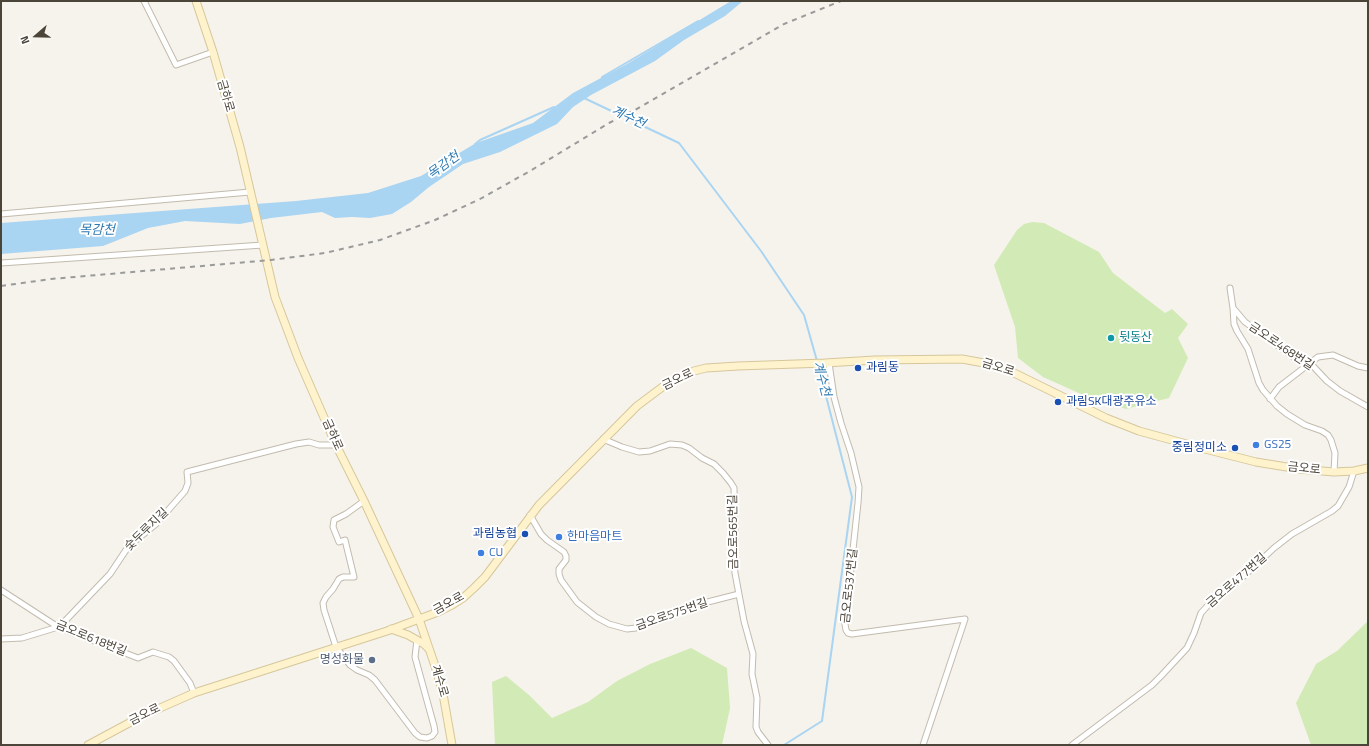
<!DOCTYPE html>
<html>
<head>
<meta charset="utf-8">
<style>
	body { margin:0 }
	#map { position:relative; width:1369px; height:746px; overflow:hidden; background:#f6f3ec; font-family:"Titillium Web",sans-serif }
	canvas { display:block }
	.frame { position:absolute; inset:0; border:2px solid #4b4439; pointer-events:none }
	.north { position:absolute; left:16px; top:16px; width:40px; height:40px; -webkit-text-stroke:3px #fff; paint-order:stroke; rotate:250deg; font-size:11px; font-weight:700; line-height:16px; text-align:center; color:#4b4439 }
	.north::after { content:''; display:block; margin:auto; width:14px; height:18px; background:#4b4439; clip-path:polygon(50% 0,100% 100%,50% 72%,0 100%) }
</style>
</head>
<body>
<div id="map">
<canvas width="1369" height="746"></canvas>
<div class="frame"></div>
<div class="north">N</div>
</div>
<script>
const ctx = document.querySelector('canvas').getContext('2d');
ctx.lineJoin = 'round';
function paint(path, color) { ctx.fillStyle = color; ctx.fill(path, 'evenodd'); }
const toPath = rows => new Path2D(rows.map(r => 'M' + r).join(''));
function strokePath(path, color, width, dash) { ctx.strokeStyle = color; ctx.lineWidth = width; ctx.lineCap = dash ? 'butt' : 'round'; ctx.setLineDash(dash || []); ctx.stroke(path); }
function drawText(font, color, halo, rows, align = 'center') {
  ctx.font = font + ' "Titillium Web","Noto Sans KR",sans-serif'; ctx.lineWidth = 4; ctx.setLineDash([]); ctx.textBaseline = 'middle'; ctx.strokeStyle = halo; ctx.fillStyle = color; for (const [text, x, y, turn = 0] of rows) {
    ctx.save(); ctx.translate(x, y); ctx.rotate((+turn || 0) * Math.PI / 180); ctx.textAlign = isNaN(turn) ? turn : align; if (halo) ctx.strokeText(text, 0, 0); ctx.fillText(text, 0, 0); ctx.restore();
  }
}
const green = toPath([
	[1032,222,1044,223,1099,252,1113,273,1165,313,1172,309,1188,324,1178,338,1188,358,1169,398,1126,409,1092,399,1043,377,1018,358,1015,327,994,265,1017,230,1024,224],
	[1368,621,1368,745,1311,745,1296,703,1316,664,1337,651],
	[691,648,727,668,730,708,722,745,495,745,492,682,506,676,529,695,552,718,588,702,617,681,650,664]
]);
const water = toPath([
	[731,1,743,1,725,16,684,40,655,61,591,95,573,107,557,124,500,152,463,164,429,187,411,202,392,214,370,218,352,217,335,218,322,212,271,218,240,224,185,221,148,228,103,246,1,254,1,223,296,201,368,193,421,176,476,143,533,123,573,93,627,64]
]);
const stream = toPath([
	[602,77,698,21],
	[584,98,679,143,761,251,804,315,817,361],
	[475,144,480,140,554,107],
	[784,745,822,721,852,497,818,365]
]);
const street = toPath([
	[144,1,176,65,213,52],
	[1,214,250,192],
	[1,263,263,245],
	[1230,288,1233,308,1245,322,1300,362,1310,363,1327,381,1340,391,1368,407],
	[1233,308,1234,324,1237,331,1248,349,1259,383,1263,390,1277,406,1287,414,1305,425,1322,431,1328,435,1331,440,1335,453,1334,472],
	[829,363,834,397,841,423,851,453,859,487,858,503,845,624,846,630,848,633,852,634,965,619,923,745],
	[1270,399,1279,387,1318,357,1333,355,1358,366,1368,368],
	[603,439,622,447,639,452,650,451,670,444,682,445,689,448,702,458,714,464,723,473,731,483,734,488,735,539,734,561,735,573,744,621,753,654,752,674,757,698,756,727,758,732,768,745],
	[364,501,346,514,334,520,333,527,339,542,345,540,354,577,343,577,339,579,333,589,326,597,323,603,324,610,336,647,350,665,357,670,369,675,375,680,415,733,420,737,427,738,432,736,435,732,434,726,415,657,417,640],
	[530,515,541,534,547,540,564,552,566,556,566,560,559,569,559,574,561,580,577,602,596,617,609,624,627,629,636,628,657,621,688,607,739,594],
	[1,590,58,627,138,658,153,652,169,657,174,661,190,683,194,693],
	[1,639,22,638,58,627,66,620,110,574,126,550,135,541,156,524,185,491,188,483,187,472,296,444,309,442,319,445,336,445],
	[1072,745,1152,685,1161,676,1187,648,1194,633,1201,613,1211,602,1244,576,1274,548,1292,534,1332,511,1338,506,1349,487,1354,471]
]);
const secondary = toPath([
	[196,1,213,52,240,147,275,297,298,358,336,445,364,501,419,619,435,666,443,694,452,745],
	[391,629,408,635,424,644,429,649],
	[88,745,142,716,194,693,387,631,438,612,452,605,463,598,474,588,485,577,539,505,637,406,665,385,694,371,706,368,738,366,825,363,875,360,962,359,984,363,1010,371,1106,418,1139,431,1201,448,1256,462,1299,469,1334,472,1354,471,1368,468]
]);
const rail = toPath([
	[1,286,51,279,271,260,325,253,380,240,435,220,480,199,530,171,609,123,635,110,784,24,841,1]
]);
const markers = [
	[1111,338,4,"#0f9aa8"],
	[858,368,4,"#1a4fb4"],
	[1058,402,4,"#1a4fb4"],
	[1256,445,4,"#3f7fe0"],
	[1235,448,4,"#1a4fb4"],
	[525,534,4,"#1a4fb4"],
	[559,537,4,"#3f7fe0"],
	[481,553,4,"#3f7fe0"],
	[372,660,4,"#5c6f8a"]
];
const streetNames = [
	["금하로",225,96,74],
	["금오로468번길",1281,347,34],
	["금오로",998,368,17],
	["금오로",678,380,-26],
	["금하로",332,435,66],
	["금오로",1304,469,6],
	["숯두루지길",147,530,-44],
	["금오로565번길",734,532,-91],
	["금오로477번길",1237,581,-41],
	["금오로537번길",850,586,-84],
	["금오로",449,604,-29],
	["금오로575번길",672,615,-19],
	["금오로618번길",91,639,22],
	["계수로",439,681,74],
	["금오로",145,715,-26]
];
const cultureNames = [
	["뒷동산",1119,338]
];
const transitNames = [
	["과림동",866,368],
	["과림SK대광주유소",1066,402],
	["중림정미소",1227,448,"right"],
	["과림농협",517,534,"right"]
];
const shopNames = [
	["GS25",1264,445],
	["한마음마트",567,537],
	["CU",489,553]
];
const serviceNames = [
	["명성화물",364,660]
];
const waterNames = [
	["계수천",628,118,25],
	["목감천",444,166,-36],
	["목감천",97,231],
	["계수천",821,379,75]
];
paint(green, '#d2eab5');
paint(water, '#a9d4f2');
strokePath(stream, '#a9d4f2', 2);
strokePath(street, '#c2bbae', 7);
strokePath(secondary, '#d6c79b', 9);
strokePath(street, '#fff', 5);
strokePath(secondary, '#fff3cd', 7);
strokePath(rail, '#9a9a9a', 2, [5, 5]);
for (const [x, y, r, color] of markers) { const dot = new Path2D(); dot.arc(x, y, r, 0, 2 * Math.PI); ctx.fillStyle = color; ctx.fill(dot); strokePath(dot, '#fff', 1.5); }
drawText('12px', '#4b4439', '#fff', streetNames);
drawText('12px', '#0d838f', '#fff', cultureNames, 'left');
drawText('12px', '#164399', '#fff', transitNames, 'left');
drawText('12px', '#366cbe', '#fff', shopNames, 'left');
drawText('12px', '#4e5e75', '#fff', serviceNames, 'right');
drawText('italic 13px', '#2e7ab2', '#fff', waterNames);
</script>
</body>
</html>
